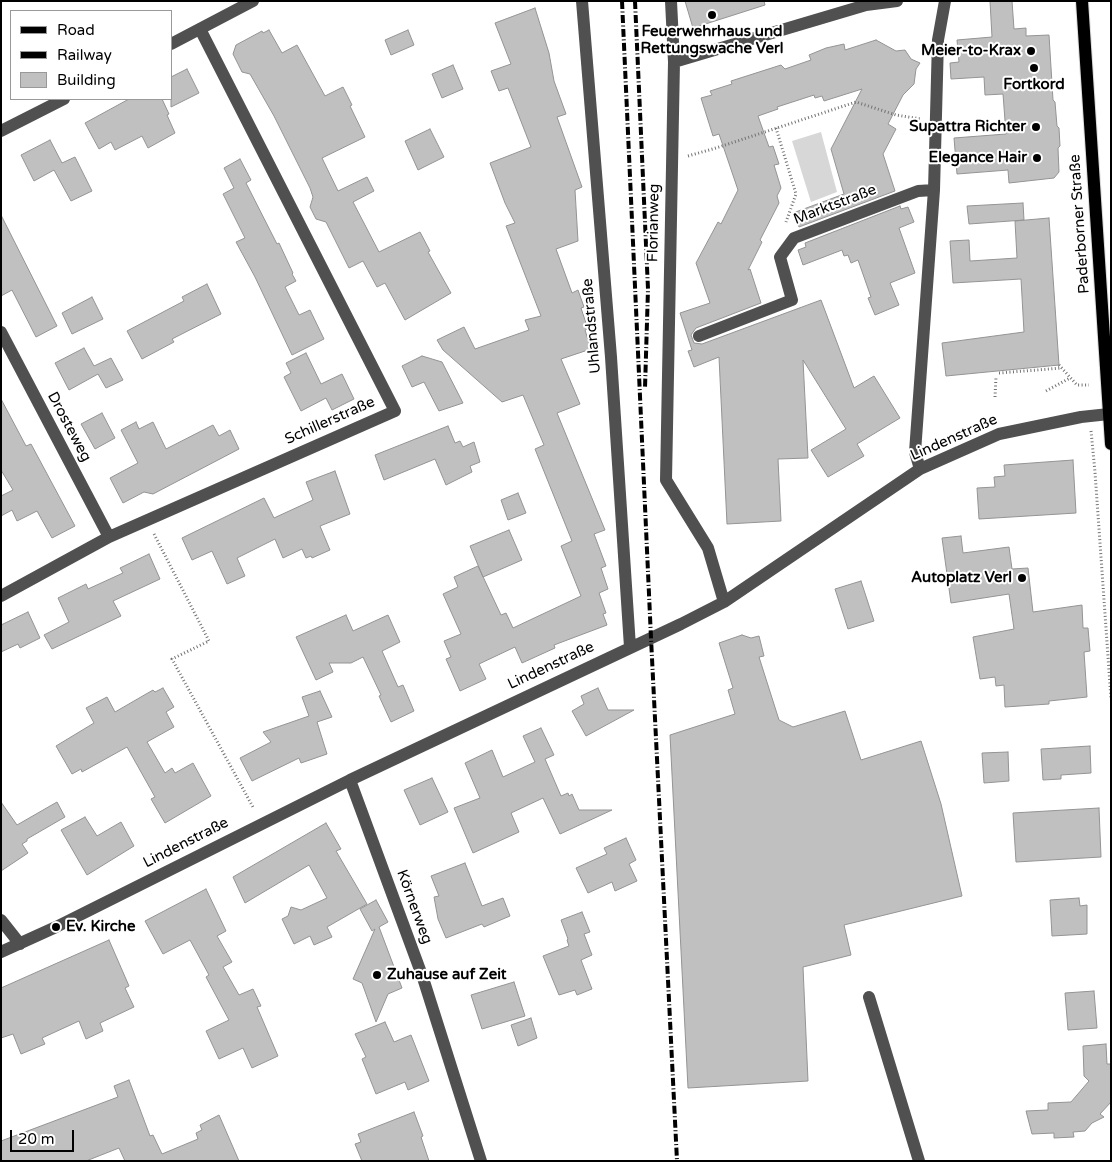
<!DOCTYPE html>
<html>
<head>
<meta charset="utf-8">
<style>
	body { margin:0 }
	#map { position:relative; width:1112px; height:1162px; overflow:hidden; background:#fff; font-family:"Varela Round",sans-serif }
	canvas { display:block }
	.frame { position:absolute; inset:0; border:2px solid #000; pointer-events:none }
	.legend { position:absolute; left:10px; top:10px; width:162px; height:90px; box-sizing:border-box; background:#fff; border:1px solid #999; margin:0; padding:6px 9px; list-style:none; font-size:15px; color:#000 }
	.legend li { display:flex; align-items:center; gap:10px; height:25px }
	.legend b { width:25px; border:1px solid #999 }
	.scale { position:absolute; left:10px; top:1130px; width:64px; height:22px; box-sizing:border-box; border:2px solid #000; border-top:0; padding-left:6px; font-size:15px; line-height:18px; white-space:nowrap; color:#000; -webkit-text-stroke:4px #fff; paint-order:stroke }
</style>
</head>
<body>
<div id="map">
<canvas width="1112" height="1162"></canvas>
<div class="frame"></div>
<ul class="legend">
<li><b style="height:6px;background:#000"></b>Road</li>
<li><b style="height:6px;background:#000"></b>Railway</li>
<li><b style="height:14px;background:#c0c0c0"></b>Building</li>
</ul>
<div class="scale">20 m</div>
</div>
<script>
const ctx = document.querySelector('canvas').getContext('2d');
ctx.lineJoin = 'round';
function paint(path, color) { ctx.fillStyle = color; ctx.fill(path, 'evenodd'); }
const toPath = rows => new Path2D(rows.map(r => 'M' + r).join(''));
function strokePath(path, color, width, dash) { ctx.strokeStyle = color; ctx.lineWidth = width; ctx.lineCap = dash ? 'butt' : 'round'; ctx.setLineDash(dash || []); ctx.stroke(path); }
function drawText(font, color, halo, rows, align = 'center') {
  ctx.font = font + ' "Varela Round",sans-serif'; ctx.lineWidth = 4; ctx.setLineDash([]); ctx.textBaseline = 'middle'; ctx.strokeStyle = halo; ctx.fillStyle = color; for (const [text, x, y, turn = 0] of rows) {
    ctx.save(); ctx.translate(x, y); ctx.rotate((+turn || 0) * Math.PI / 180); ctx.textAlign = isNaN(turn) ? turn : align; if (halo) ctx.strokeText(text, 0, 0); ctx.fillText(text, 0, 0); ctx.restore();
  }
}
const green = toPath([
	[821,132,837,192,811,202,792,141]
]);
const building = toPath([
	[685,1,764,1,765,5,693,28,685,1],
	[990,1,1012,1,1014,29,1026,28,1026,36,1049,35,1053,100,1055,102,1057,126,1059,128,1060,146,1058,148,1059,172,1054,178,1009,183,1008,170,957,174,954,138,1006,134,1003,94,985,95,984,77,951,79,950,63,959,62,957,40,992,37,990,1],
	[535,8,549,53,554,81,566,114,557,117,582,187,575,190,578,241,556,249,572,293,578,290,584,307,581,308,588,329,585,330,591,349,561,359,580,404,557,413,605,530,594,534,606,566,601,568,608,589,599,593,606,613,603,614,607,625,554,645,555,648,522,663,515,647,479,664,486,679,460,691,446,659,451,657,444,641,461,634,443,594,458,587,454,577,478,566,501,615,506,613,513,628,581,596,561,546,572,541,535,449,544,445,523,395,502,402,443,350,437,340,464,327,475,349,529,330,525,320,541,316,506,226,515,223,505,203,490,163,531,147,508,88,499,91,491,71,511,64,495,23,535,8],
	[269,30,282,53,297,45,325,96,343,87,352,105,350,106,365,137,322,158,338,191,367,177,374,191,353,202,379,252,420,232,430,251,428,252,451,293,405,320,385,283,377,287,363,261,349,268,326,222,316,219,310,207,313,197,310,188,274,116,250,74,242,72,233,54,236,45,262,31,263,33,269,30],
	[408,30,414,45,391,55,385,40,408,30],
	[876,40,896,51,905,50,911,59,920,63,916,69,914,84,903,95,888,124,896,129,883,154,895,191,799,227,793,213,844,194,831,149,862,89,824,101,822,96,815,98,814,95,777,107,778,109,758,116,769,147,773,146,779,164,774,165,781,188,777,196,779,203,760,240,762,242,748,270,750,269,761,303,696,328,691,335,694,343,702,344,821,300,854,388,874,376,900,418,857,444,864,456,828,477,811,450,846,429,803,360,808,458,778,459,781,521,727,524,719,357,694,367,688,351,692,350,680,313,710,303,696,263,718,222,721,224,738,190,719,134,713,136,701,98,712,95,710,91,732,84,731,81,781,65,785,69,811,60,809,55,826,48,844,44,845,50,876,40],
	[453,65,463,89,442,98,432,74,453,65],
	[187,69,199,93,171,107,171,77,187,69],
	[129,99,162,99,169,114,167,115,175,133,148,148,142,136,115,150,111,142,99,149,85,123,129,99],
	[430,129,444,157,418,170,405,141,430,129],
	[50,140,62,163,75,157,92,191,71,201,54,170,34,181,21,155,50,140],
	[240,159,251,180,246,183,277,244,279,243,293,273,292,274,296,281,285,287,299,315,310,310,324,339,292,355,255,277,236,242,245,238,223,194,234,188,224,168,240,159],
	[1023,203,1024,220,969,224,967,206,1023,203],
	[900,206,901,209,908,207,914,222,899,228,915,273,890,283,899,305,875,315,868,298,871,297,858,260,851,263,848,255,844,256,842,250,803,265,798,250,806,247,805,243,900,206],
	[1,215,57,326,36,337,12,290,1,296,1,215],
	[1049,218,1059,365,946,376,942,343,1024,332,1021,279,953,283,950,241,969,240,970,261,1017,258,1015,221,1049,218],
	[207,284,221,314,172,339,174,342,142,359,127,331,184,301,182,297,207,284],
	[92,297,103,319,72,334,62,313,92,297],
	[84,348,94,366,111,358,123,380,106,388,98,374,69,390,55,363,84,348],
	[306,353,321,384,342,374,354,399,332,410,326,398,301,411,284,377,291,373,286,363,306,353],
	[422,356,442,362,463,403,439,411,424,382,412,387,402,366,422,356],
	[1,399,26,446,31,444,75,526,52,538,37,511,17,521,12,510,1,516,1,496,13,490,1,470,1,399],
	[102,413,115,438,95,449,81,424,102,413],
	[136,422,139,429,153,422,166,449,213,425,219,436,230,430,239,449,153,494,144,492,123,503,110,478,138,463,121,430,136,422],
	[448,426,455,443,460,441,463,447,474,442,480,462,470,466,472,472,446,485,435,459,384,480,375,455,448,426],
	[1073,460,1076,513,979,519,977,488,995,487,994,477,1005,476,1004,465,1073,460],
	[335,471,350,514,320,526,330,550,312,558,311,556,306,558,302,549,283,558,275,539,237,558,245,576,227,584,212,551,192,560,182,538,264,498,274,518,313,500,306,482,335,471],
	[518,493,526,513,508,520,501,500,518,493],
	[509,530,522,560,483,577,470,546,509,530],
	[961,536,963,553,1009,547,1012,569,1028,568,1033,612,1082,605,1083,628,1088,628,1090,651,1084,652,1087,697,1049,701,1049,704,1005,707,1004,685,996,686,995,677,980,679,973,637,1014,629,1009,594,951,603,942,538,961,536],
	[149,554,160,579,113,601,121,616,52,649,44,635,69,622,58,598,86,584,88,589,123,573,120,568,149,554],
	[861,581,874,621,848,629,835,589,861,581],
	[28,612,40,638,20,648,18,644,1,652,1,625,28,612],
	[346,615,353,631,388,615,400,642,382,651,398,687,403,685,414,711,391,722,379,696,381,695,363,657,351,663,329,663,333,672,316,680,296,637,346,615],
	[742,635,751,638,759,636,764,656,759,657,779,720,793,727,845,711,861,760,921,741,941,804,962,896,844,925,851,955,803,967,808,1081,688,1088,670,735,735,714,728,690,733,688,719,643,742,635],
	[163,688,174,707,166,712,174,727,147,742,165,773,172,768,175,773,193,763,211,796,165,823,151,799,155,797,127,747,82,772,81,769,72,774,56,746,94,723,86,708,107,697,115,712,153,690,155,692,163,688],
	[598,688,608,710,634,710,586,736,572,711,584,704,581,696,598,688],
	[320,691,332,717,317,722,327,754,301,763,299,758,252,781,240,758,271,742,263,732,309,716,302,697,320,691],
	[541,728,554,755,545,759,561,796,568,793,569,796,572,794,579,810,612,810,560,834,543,798,511,813,519,832,473,853,454,808,480,798,465,763,492,750,503,777,535,762,523,736,541,728],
	[1090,746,1091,773,1061,775,1061,779,1043,780,1041,749,1090,746],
	[1008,752,1009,781,984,783,982,753,1008,752],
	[432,778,448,812,420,825,404,790,432,778],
	[1,802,17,825,57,802,65,817,27,839,27,841,22,844,28,853,1,871,1,802],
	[1099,808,1101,857,1016,862,1013,813,1099,808],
	[85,817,97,836,121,822,134,846,87,875,61,830,85,817],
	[326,823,341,849,336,851,367,904,327,927,332,937,314,945,310,936,294,944,282,919,288,916,291,907,301,910,327,898,309,865,245,903,233,877,326,823],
	[626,838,636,860,629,864,637,881,615,891,612,882,588,893,576,868,607,854,604,848,626,838],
	[465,863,482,906,503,898,510,916,484,927,482,924,446,938,438,919,434,897,439,896,431,876,465,863],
	[206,889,226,931,217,936,232,962,223,967,239,995,253,989,261,1006,257,1007,278,1056,252,1068,243,1048,219,1059,206,1031,229,1020,206,977,209,975,190,940,163,954,145,921,206,889],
	[1079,898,1080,906,1087,905,1087,934,1052,936,1050,900,1079,898],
	[376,900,388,922,379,927,402,988,388,994,376,1022,362,983,353,979,375,929,372,931,360,909,376,900],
	[582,912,590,932,584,934,592,955,581,960,592,989,577,995,575,990,559,995,543,956,569,946,567,940,568,939,561,920,582,912],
	[109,940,129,986,125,988,134,1007,100,1023,103,1031,86,1039,79,1021,42,1038,45,1044,21,1054,13,1034,1,1038,1,988,109,940],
	[514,982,525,1016,482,1029,471,995,514,982],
	[1094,991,1097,1028,1068,1030,1065,993,1094,991],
	[531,1018,537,1038,518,1046,511,1025,531,1018],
	[385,1022,394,1042,411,1035,429,1081,408,1090,405,1082,376,1094,362,1059,366,1057,355,1034,385,1022],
	[1106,1044,1107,1064,1111,1064,1111,1102,1100,1114,1104,1117,1092,1123,1085,1131,1073,1132,1074,1137,1054,1138,1054,1133,1032,1134,1026,1111,1048,1110,1048,1103,1071,1102,1089,1081,1084,1076,1083,1046,1106,1044],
	[129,1080,150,1136,153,1135,162,1154,198,1139,196,1133,202,1130,200,1125,219,1115,239,1161,125,1161,119,1148,86,1161,1,1161,1,1141,118,1097,114,1086,129,1080],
	[414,1112,423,1136,421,1137,429,1161,362,1161,355,1144,361,1142,358,1134,414,1112]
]);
const path = toPath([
	[776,128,796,194,786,222],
	[688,156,716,148,856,102,896,115,921,119],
	[1059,365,1077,385,1089,385],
	[999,373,1062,368],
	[1046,391,1070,378],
	[995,397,996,377],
	[1091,431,1095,472,1111,699],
	[154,534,209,641,172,659,254,809]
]);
const minor = toPath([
	[582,1,611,357,630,647],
	[671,1,674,62,666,480,708,548,724,602],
	[171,44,253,1],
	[674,62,866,5,897,1],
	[1,131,64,99],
	[1,332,109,537],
	[699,336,792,300,780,257,794,238,918,191,934,190],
	[920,469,915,452,934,190,938,40,945,1],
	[1,596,109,537,395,411,200,29],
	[350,780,423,978,481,1161],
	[1,920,20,944],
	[1,952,56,927,350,780,681,624,724,602,920,469,999,434,1081,417,1109,414],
	[869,997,919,1161]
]);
const major = toPath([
	[1082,1,1111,444]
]);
const rail = toPath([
	[622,1,651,638,677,1161],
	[635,1,648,289,645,388]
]);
const markers = [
	[712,15,5,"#000"],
	[1031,51,5,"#000"],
	[1034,68,5,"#000"],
	[1036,127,5,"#000"],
	[1037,158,5,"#000"],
	[1022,578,5,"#000"],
	[56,927,5,"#000"],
	[377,975,5,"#000"]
];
const poiNames = [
	["Feuerwehrhaus und",712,32,"center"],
	["Rettungswache Verl",712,49,"center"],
	["Meier-to-Krax",1021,51],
	["Fortkord",1034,85,"center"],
	["Supattra Richter",1026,127],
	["Elegance Hair",1027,158],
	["Autoplatz Verl",1012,578],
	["Ev. Kirche",66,927,"left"],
	["Zuhause auf Zeit",387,975,"left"]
];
const streetNames = [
	["Marktstraße",835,205,-21],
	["Florianweg",654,223,-89],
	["Paderborner Straße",1080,224,-94],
	["Uhlandstraße",592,326,-95],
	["Schillerstraße",330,421,-24],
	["Drosteweg",69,427,62],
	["Lindenstraße",954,438,-24],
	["Lindenstraße",551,666,-25],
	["Lindenstraße",186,843,-27],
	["Körnerweg",414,907,70]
];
paint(green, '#d7d7d7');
paint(building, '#c0c0c0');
strokePath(building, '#949494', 1);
strokePath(major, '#dbdbdb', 14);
strokePath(path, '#727272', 3, [1, 2.5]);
strokePath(minor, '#505050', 12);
strokePath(major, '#000', 12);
strokePath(rail, '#000', 4, [8, 2.5, 1, 2.5]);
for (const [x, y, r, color] of markers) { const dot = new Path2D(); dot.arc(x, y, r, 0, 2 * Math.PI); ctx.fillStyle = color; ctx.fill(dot); strokePath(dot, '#fff', 2); }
drawText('bold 15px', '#000', '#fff', poiNames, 'right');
drawText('15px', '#000', '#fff', streetNames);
</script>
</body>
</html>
